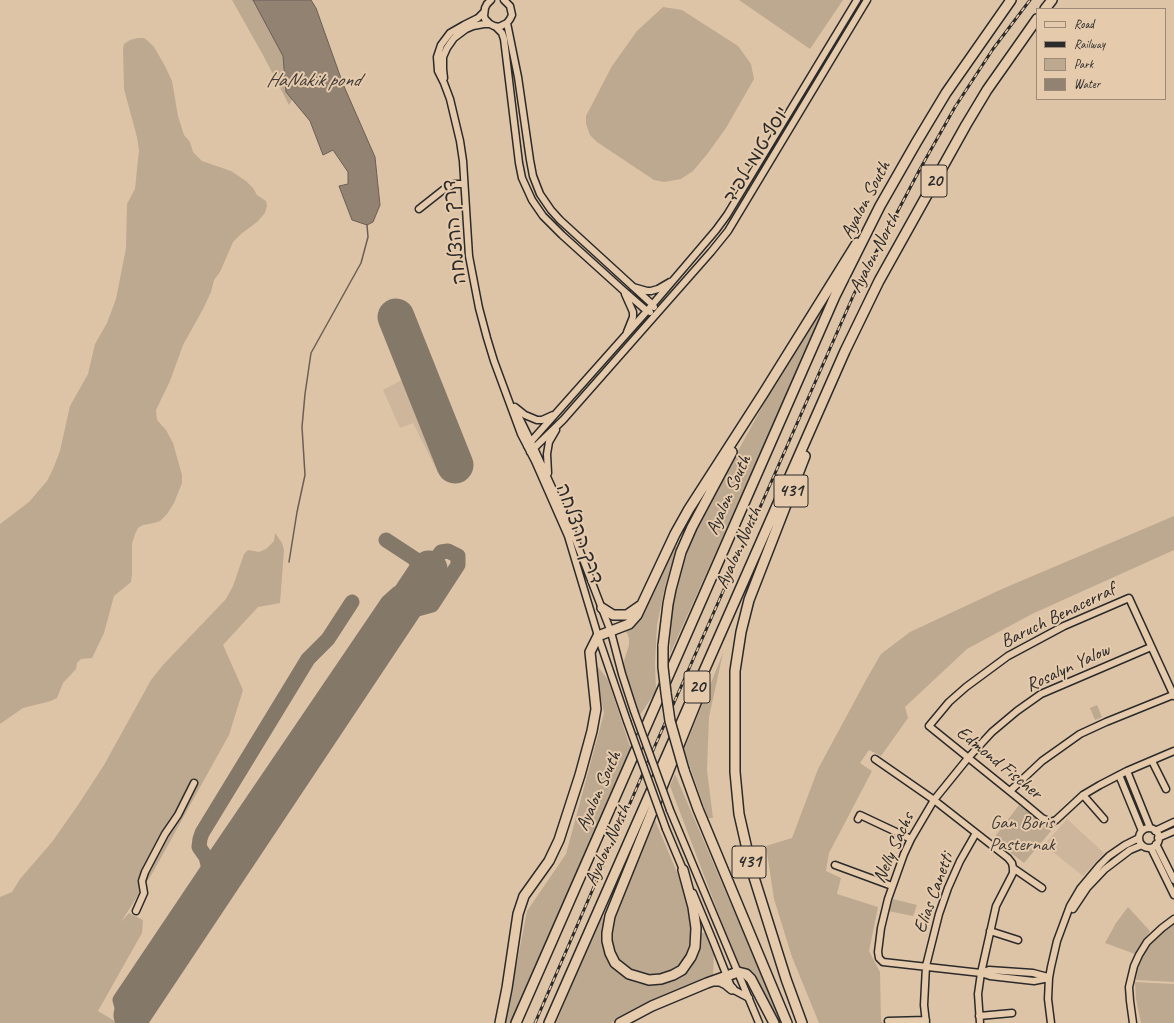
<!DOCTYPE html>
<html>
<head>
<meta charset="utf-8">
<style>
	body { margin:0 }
	#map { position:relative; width:1174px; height:1023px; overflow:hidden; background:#dec4a7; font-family:Caveat,sans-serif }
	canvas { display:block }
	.legend { position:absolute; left:1036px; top:8px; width:130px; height:92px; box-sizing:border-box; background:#e5caac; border:1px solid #9b8a78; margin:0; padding:5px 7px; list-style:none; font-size:12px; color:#2b2b2b }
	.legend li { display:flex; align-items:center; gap:8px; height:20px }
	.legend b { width:20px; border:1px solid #9b8a78 }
</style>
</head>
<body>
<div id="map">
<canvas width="1174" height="1023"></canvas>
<ul class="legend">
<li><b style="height:5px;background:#e5caac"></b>Road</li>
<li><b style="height:5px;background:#2b2b2b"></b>Railway</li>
<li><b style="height:11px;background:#bda890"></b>Park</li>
<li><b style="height:11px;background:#928272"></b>Water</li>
</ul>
</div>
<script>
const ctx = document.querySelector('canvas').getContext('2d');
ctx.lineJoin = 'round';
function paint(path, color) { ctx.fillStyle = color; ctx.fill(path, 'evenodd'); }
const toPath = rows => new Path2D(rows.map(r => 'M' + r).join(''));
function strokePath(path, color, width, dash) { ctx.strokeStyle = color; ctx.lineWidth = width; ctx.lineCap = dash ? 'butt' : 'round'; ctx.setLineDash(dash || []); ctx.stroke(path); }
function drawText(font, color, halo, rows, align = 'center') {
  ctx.font = font + ' Caveat,"Playpen Sans Hebrew",sans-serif'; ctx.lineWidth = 4; ctx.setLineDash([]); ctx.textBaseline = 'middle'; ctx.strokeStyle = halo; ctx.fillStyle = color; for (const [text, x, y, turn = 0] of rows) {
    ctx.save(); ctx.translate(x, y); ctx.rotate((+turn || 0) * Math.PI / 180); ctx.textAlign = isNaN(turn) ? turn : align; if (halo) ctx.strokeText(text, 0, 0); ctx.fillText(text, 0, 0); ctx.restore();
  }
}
const built = toPath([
	[411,375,452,469,438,473,413,423,400,428,383,390],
	[1067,819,1104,853,1083,876,1044,845]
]);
const green = toPath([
	[232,0,263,0,299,88,289,105,263,55],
	[739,0,843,0,810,49],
	[663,7,682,10,738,46,751,64,754,79,726,128,708,153,693,171,681,179,664,182,654,180,597,142,590,135,586,124,586,116,612,66,637,31],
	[138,38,144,38,148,41,154,47,165,66,172,81,178,116,184,135,190,142,193,152,202,161,231,171,246,181,253,188,257,195,266,201,267,206,265,213,257,222,241,234,233,242,220,272,214,280,211,292,203,309,183,345,170,381,156,410,157,420,166,430,173,443,182,475,182,483,174,503,167,514,160,521,154,523,143,525,138,528,135,534,132,544,132,574,131,582,114,596,104,633,92,658,81,659,77,663,76,669,63,683,57,698,51,701,23,708,0,724,0,524,29,502,47,481,53,469,60,451,70,406,88,374,95,344,107,323,116,299,126,248,127,204,135,189,139,150,137,137,124,89,123,49,124,44,130,40],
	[836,280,789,389,670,654,671,612,682,567,691,542,708,506,810,319],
	[1174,516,1174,550,1032,614,967,649,905,707,908,718,881,756,869,750,860,763,872,771,829,853,826,871,841,878,837,894,878,907,869,951,880,972,881,1021,883,1023,819,1023,792,957,774,899,766,846,792,838,818,769,866,680,881,654,910,632,1002,589],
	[275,533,282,543,284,550,280,603,258,607,223,645,243,690,229,735,153,872,121,922,129,913,143,920,142,933,98,1011,118,1023,0,1023,0,897,12,892,20,879,52,842,78,805,104,765,151,680,163,665,226,599,233,586,244,554,248,550,259,552,266,549,274,541],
	[677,547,665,586,657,625,655,664,656,691,640,715,625,670,624,661,629,645,629,638,626,631,630,627,672,548],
	[723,653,709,717,707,770,713,818,708,818,684,750],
	[594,665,599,668,608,680,631,750,513,1023,505,1023,510,999,527,911,566,854,604,713],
	[1097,705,1102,717,1095,720,1090,708],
	[675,774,782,1023,778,1023,751,973,747,969,738,965,670,786],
	[1019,805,1051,831,1024,863,993,839],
	[655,820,684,889,688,903,692,928,691,946,688,955,679,967,666,974,649,976,635,973,622,964,615,956,612,945,611,933,614,917,622,897],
	[893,899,917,905,913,916,888,911],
	[1128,907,1150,931,1135,954,1105,943,1116,923],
	[601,916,604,919,602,941,607,960,616,971,627,979,638,983,655,985,669,982,680,978,689,971,696,959,700,948,700,934,706,932,714,953,713,977,653,1001,634,1010,611,1023,556,1023],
	[1174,923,1174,982,1136,980,1137,971,1141,960,1147,948,1161,931],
	[1135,982,1174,984,1174,1023,1141,1023,1136,999]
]);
const water = toPath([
	[253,0,311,0,316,8,343,84,375,157,380,205,373,222,367,225,352,220,339,186,348,184,348,172,333,150,323,155,310,121,286,92,283,56,253,0]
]);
const stream = toPath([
	[289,562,297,512,305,475,302,427,305,394,311,353,361,263,368,237,367,225]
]);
const taxiway = toPath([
	[399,614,432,605,458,565,458,556,448,551,441,552,429,569],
	[208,867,388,602,398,593,401,592,406,592,418,573,418,566,415,559,386,540],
	[222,881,210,872,206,857,199,847,200,839,202,833,308,659,328,639,352,602],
	[132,1015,123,1011,120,1000,208,869]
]);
const runway = toPath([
	[396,317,455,465],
	[132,1015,429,569]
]);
const minor = toPath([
	[491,0,487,4,485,8,484,16,485,19,490,24,494,26,499,27,507,23,510,19,512,15,510,6,504,0],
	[484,12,478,18,464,25,450,33,441,45,437,57,438,71,444,83,450,99,460,141,463,161,469,256,479,308,487,338,494,361,521,434,535,461,568,536,598,636,627,721],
	[507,23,518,77,530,160,533,176,540,194,551,210,560,220,653,305,654,307],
	[496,27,502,33,504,39,519,163,522,178,532,200,543,216,562,235,624,291,647,311,650,312],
	[444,78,443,69,443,57,447,48,454,38,466,29,473,26,484,24,490,24],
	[419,209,443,190,454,184,464,184],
	[633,287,647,291,651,291,658,289,670,282],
	[625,294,633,312,633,317,627,332],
	[515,407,525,415,537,420,542,420,553,415],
	[516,411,534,448,574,536,611,632,622,674,634,711],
	[527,446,647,311,716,230,727,215,857,0],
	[530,452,563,420,711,252,728,231,867,0],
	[548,473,547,454,549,442,556,430],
	[1174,696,1129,598,1064,626,1008,656,966,687,949,702,929,726,1023,802,1042,818,1051,822,1056,820,1083,795,1100,785,1127,771,1174,751],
	[875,759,934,800,1008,858,1012,863,1013,868],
	[1152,761,1166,789],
	[1127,771,1150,828],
	[1119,775,1142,831],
	[1010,791,1042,761,1080,734,1106,722,1173,695],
	[1083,795,1104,819],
	[670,810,759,1023],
	[858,819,860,815,911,839],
	'1139 838a10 10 0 1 1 20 0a10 10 0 1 1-20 0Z',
	[666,829,684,872],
	[1155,831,1174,822],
	[1158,838,1174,831],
	[1156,844,1174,880],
	[1151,848,1174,895],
	[835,865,892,886],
	[1013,868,1042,888],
	[693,893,713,941,732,989,749,998],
	[1073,909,1087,888,1105,869,1130,850,1142,845],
	[136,911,144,893,142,881,145,872,165,834,178,815,194,783],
	[990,931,1018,940],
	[981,973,989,970,1033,973,1048,977],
	[1049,978,1034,981,990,976,981,973,883,962,879,958,878,952,881,928,888,899,904,854,911,839,934,800,968,758,992,732,1017,711,1041,694,1151,647],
	[979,1016,1012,1013],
	[889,1023,888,1021,926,1020],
	[926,1023,924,1005,926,966,939,914,948,888,960,861,976,833],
	[980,1023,978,994,981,973,996,906,1013,873,1013,868],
	[1051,1023,1048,999,1049,978,1051,967,1057,941,1070,906,1080,889,1100,865,1109,856,1125,845,1139,838],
	[1133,1023,1130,1001,1129,987,1134,966,1139,955,1147,942,1162,928,1174,919]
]);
const highway = toPath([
	[1045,9,1052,0],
	[602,608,613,615,627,615,640,606],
	[663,646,668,604,671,589,681,552,692,527,732,452],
	[684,770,698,809,787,1023],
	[683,870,693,907,696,928,695,947,691,957,682,970,673,975,661,979,649,980,629,974,615,963,610,953,607,941,607,933,610,916,698,698],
	[714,981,720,981,726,984,732,989],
	[500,1023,507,988,518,914,524,896,549,861,559,840,580,775,592,731,596,709,590,652,598,636,629,624,637,615,675,534,689,509,763,394,857,243],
	[516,1023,835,296,880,206,916,143,946,93,1011,0],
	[549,1023,845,351,879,281,966,125,987,90,1037,19],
	[620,1023,652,1006,707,983,738,972,746,974,751,979,774,1023],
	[802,1023,786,979,752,871,739,814,735,772,735,671,741,632,749,600,805,456]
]);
const rail = toPath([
	[535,1023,647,764,854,294,920,169,955,107,993,49,1030,0]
]);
const minorBridge = toPath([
	[634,711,670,810],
	[627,721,666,829]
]);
const highwayBridge = toPath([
	[663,646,663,667,666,693,670,721,684,770]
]);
const shields = [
	[934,181,26],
	[791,491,34],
	[697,687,26],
	[749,862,34]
];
const shieldNames = [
	["20",934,181],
	["431",791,491],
	["20",697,687],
	["431",749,862]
];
const streetNames = [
	["יוסף טומי לפיד",757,155,-59],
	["Ayalon South",866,200,-62],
	["דרך ההצלחה",455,232,-96],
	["Ayalon North",875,253,-62],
	["Ayalon South",729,495,-66],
	["דרך ההצלחה",579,534,70],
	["Ayalon North",739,548,-66],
	["Baruch Benacerraf",1058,616,-26],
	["Rosalyn Yalow",1068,668,-25],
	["Edmond Fischer",999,763,39],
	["Ayalon South",599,791,-66],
	["Ayalon North",608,845,-66],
	["Nelly Sachs",894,848,-66],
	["Elias Canetti",934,893,-70]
];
const parkNames = [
	["Gan Boris",1022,823],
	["Pasternak",1022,845]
];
const waterNames = [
	["HaNakik pond",313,81]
];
paint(built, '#cdb69b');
paint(green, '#bda890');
paint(water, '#928272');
strokePath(water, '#695f56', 1);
strokePath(stream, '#695f56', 1.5);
strokePath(taxiway, '#847869', 15);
strokePath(runway, '#847869', 37);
strokePath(minor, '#2b2b2b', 9);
strokePath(highway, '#2b2b2b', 12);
strokePath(minor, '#e5caac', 6);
strokePath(highway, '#e5caac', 9);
strokePath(rail, '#2b2b2b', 3);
strokePath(rail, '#e5caac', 1.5, [4.5]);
strokePath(minorBridge, '#2b2b2b', 9, []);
strokePath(highwayBridge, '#2b2b2b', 12, []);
strokePath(minorBridge, '#e5caac', 6);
strokePath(highwayBridge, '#e5caac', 9);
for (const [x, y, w] of shields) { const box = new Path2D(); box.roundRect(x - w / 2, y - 16, w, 32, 3); ctx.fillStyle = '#e5caac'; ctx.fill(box); strokePath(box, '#2b2b2b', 1); }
drawText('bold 18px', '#2b2b2b', null, shieldNames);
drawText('19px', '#2b2b2b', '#e5caac', streetNames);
drawText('19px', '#413e3a', '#e5caac', parkNames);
drawText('italic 20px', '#403c39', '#e5caac', waterNames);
</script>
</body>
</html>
